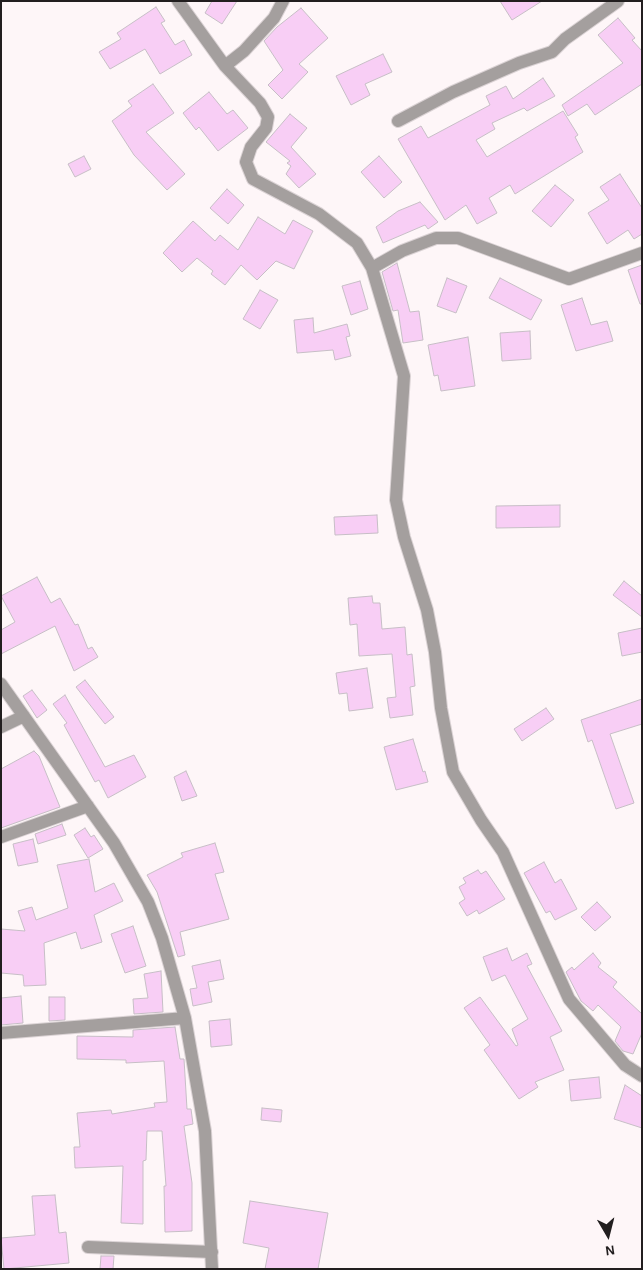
<!DOCTYPE html>
<html>
<head>
<meta charset="utf-8">
<style>
	body { margin:0 }
	#map { position:relative; width:643px; height:1270px; overflow:hidden; background:#fef6f8; font-family:"Alegreya Sans",sans-serif }
	canvas { display:block }
	.frame { position:absolute; inset:0; border:2px solid #221e1f; pointer-events:none }
	.north { position:absolute; left:583px; top:1210px; width:50px; height:50px; -webkit-text-stroke:4px #fef6f8; paint-order:stroke; rotate:172deg; font-size:14px; font-weight:700; line-height:20px; text-align:center; color:#221e1f }
	.north::after { content:''; display:block; margin:auto; width:18px; height:22px; background:#221e1f; clip-path:polygon(50% 0,100% 100%,50% 72%,0 100%) }
</style>
</head>
<body>
<div id="map">
<canvas width="643" height="1270"></canvas>
<div class="frame"></div>
<div class="north">N</div>
</div>
<script>
const ctx = document.querySelector('canvas').getContext('2d');
ctx.lineJoin = 'round';
function paint(path, color) { ctx.fillStyle = color; ctx.fill(path, 'evenodd'); }
const toPath = rows => new Path2D(rows.map(r => 'M' + r).join(''));
function strokePath(path, color, width, dash) { ctx.strokeStyle = color; ctx.lineWidth = width; ctx.lineCap = dash ? 'butt' : 'round'; ctx.setLineDash(dash || []); ctx.stroke(path); }
const building = toPath([
	[212,1,237,1,222,24,205,13,212,1],
	[500,1,542,1,512,20,500,1],
	[156,7,165,21,161,23,175,45,184,40,192,55,160,74,145,49,110,69,99,52,121,39,117,33,156,7],
	[301,8,328,38,299,64,308,72,282,99,268,85,283,70,264,41,277,27,301,8],
	[618,18,635,38,632,40,642,51,642,84,595,115,587,104,568,116,562,105,623,63,598,35,618,18],
	[383,54,392,72,365,84,370,95,351,105,336,76,383,54],
	[543,78,555,96,527,111,524,108,492,123,495,129,476,140,487,157,563,111,578,135,575,137,583,152,515,194,510,185,489,198,497,213,477,224,466,205,445,220,398,139,421,126,428,138,490,105,486,96,506,86,513,99,543,78],
	[153,84,174,113,146,132,185,174,167,190,134,155,112,121,132,106,128,101,153,84],
	[209,92,227,114,233,110,248,128,218,151,199,127,196,130,183,113,209,92],
	[290,114,307,128,291,147,316,174,299,188,286,174,291,166,287,163,290,161,266,142,290,114],
	[84,156,91,169,75,177,68,164,84,156],
	[379,156,402,182,384,198,361,172,379,156],
	[620,174,642,208,642,234,634,239,628,230,607,244,588,213,609,200,600,187,620,174],
	[555,185,574,200,551,227,532,211,555,185],
	[227,189,244,205,228,224,210,208,227,189],
	[420,202,438,222,428,229,425,225,383,243,376,227,398,211,420,202],
	[258,217,285,234,293,220,313,231,294,269,276,261,257,280,241,265,225,285,211,274,213,271,197,258,182,272,163,253,193,221,215,241,220,235,238,250,258,217],
	[397,263,410,312,419,311,423,340,403,343,398,310,393,311,382,272,397,263],
	[642,265,642,304,640,304,628,270,642,265],
	[447,278,467,286,456,313,437,306,447,278],
	[500,278,542,300,531,320,489,298,500,278],
	[360,281,368,309,351,315,342,286,360,281],
	[260,290,278,300,260,329,243,319,260,290],
	[582,298,591,325,607,321,613,341,576,351,561,305,582,298],
	[313,318,314,333,347,324,350,336,346,337,351,356,335,360,333,350,297,353,294,320,313,318],
	[530,331,531,359,502,361,500,333,530,331],
	[468,337,475,386,441,391,438,375,434,376,428,345,468,337],
	[560,505,560,527,496,528,496,506,560,505],
	[377,515,378,533,335,535,334,517,377,515],
	[37,577,51,603,60,598,75,625,78,624,88,649,92,647,98,657,74,671,55,626,1,654,1,630,15,622,1,596,37,577],
	[624,581,642,596,642,617,613,595,624,581],
	[372,596,373,603,380,603,382,629,405,627,407,655,412,654,415,686,410,687,413,715,390,718,387,698,396,697,392,654,359,656,357,624,350,625,348,598,372,596],
	[642,628,642,652,622,656,618,633,642,628],
	[367,668,373,708,349,711,347,693,339,694,336,673,367,668],
	[85,680,114,717,105,724,76,687,85,680],
	[32,690,47,710,37,718,23,696,32,690],
	[65,695,105,767,134,755,146,777,108,798,99,780,95,782,64,725,67,723,53,704,65,695],
	[642,699,642,724,610,734,634,803,616,809,592,740,588,742,581,720,642,699],
	[546,708,554,719,522,741,514,729,546,708],
	[413,739,423,772,425,771,428,782,396,790,384,747,413,739],
	[34,751,39,756,60,807,1,828,1,769,34,751],
	[186,771,197,796,182,801,174,777,186,771],
	[62,824,66,835,38,844,35,834,62,824],
	[85,828,91,837,94,835,103,849,88,858,74,835,85,828],
	[33,839,38,862,18,866,13,844,33,839],
	[215,843,224,872,215,874,229,919,180,932,185,955,178,957,157,892,147,875,183,857,181,853,215,843],
	[89,859,95,892,114,883,123,901,94,915,102,942,81,949,76,932,44,943,46,985,24,986,23,975,1,973,1,929,25,931,18,911,32,907,36,920,68,908,57,865,89,859],
	[544,862,555,883,561,879,577,909,555,920,550,911,546,913,524,873,544,862],
	[478,870,481,874,486,871,505,899,479,914,477,910,467,916,459,903,465,899,459,887,466,883,463,878,478,870],
	[597,902,611,917,595,931,581,917,597,902],
	[133,926,146,966,125,973,111,934,133,926],
	[507,948,512,961,527,953,532,964,527,966,562,1031,550,1037,564,1070,535,1082,538,1087,519,1099,484,1050,490,1045,464,1008,480,997,516,1046,518,1045,512,1029,528,1019,505,975,492,981,483,957,507,948],
	[593,953,601,963,598,967,617,982,613,987,642,1014,642,1033,633,1054,623,1051,615,1041,621,1027,598,1005,593,1011,581,1001,566,972,572,967,574,970,593,953],
	[220,960,224,979,208,982,212,1002,193,1006,190,989,197,988,192,966,220,960],
	[161,971,163,1012,134,1014,133,999,148,998,144,974,161,971],
	[21,996,23,1023,1,1025,1,998,21,996],
	[49,997,65,997,65,1020,49,1021,49,997],
	[230,1019,232,1045,211,1047,209,1021,230,1019],
	[175,1027,180,1059,184,1059,187,1109,191,1109,193,1124,184,1126,192,1183,192,1231,165,1232,164,1186,166,1186,162,1131,147,1131,146,1160,143,1161,143,1224,121,1223,123,1166,75,1168,74,1147,80,1147,77,1113,111,1110,112,1114,155,1107,154,1103,167,1102,164,1061,126,1063,126,1060,77,1059,77,1036,133,1037,133,1030,175,1027],
	[599,1077,601,1098,571,1101,569,1080,599,1077],
	[625,1085,642,1096,642,1128,614,1119,625,1085],
	[262,1108,282,1110,281,1122,261,1120,262,1108],
	[55,1195,59,1233,66,1232,69,1263,4,1269,1,1238,35,1235,32,1196,55,1195],
	[250,1201,328,1213,318,1269,265,1269,269,1248,243,1243,250,1201],
	[101,1256,114,1256,113,1269,100,1269,101,1256]
]);
const minor = toPath([
	[178,1,225,66,260,103,268,117,266,128,251,147,246,162,253,179,319,214,357,243,372,268,404,376,396,500,404,537,427,610,435,652,441,708,453,772,481,820,503,852,569,999,625,1065,642,1076],
	[225,66,244,51,274,18,283,1],
	[398,121,453,92,519,63,552,52,565,39,618,1],
	[372,268,402,251,436,238,458,238,569,279,642,253],
	[1,684,114,843,148,902,162,938,185,1018,205,1131,212,1269],
	[1,727,24,716],
	[1,837,88,806],
	[1,1033,185,1018],
	[88,1247,212,1252]
]);
paint(building, '#f8cef5');
strokePath(building, '#c7bec6', 1);
strokePath(minor, '#dbd3d5', 14);
strokePath(minor, '#a49f9e', 12);
</script>
</body>
</html>
